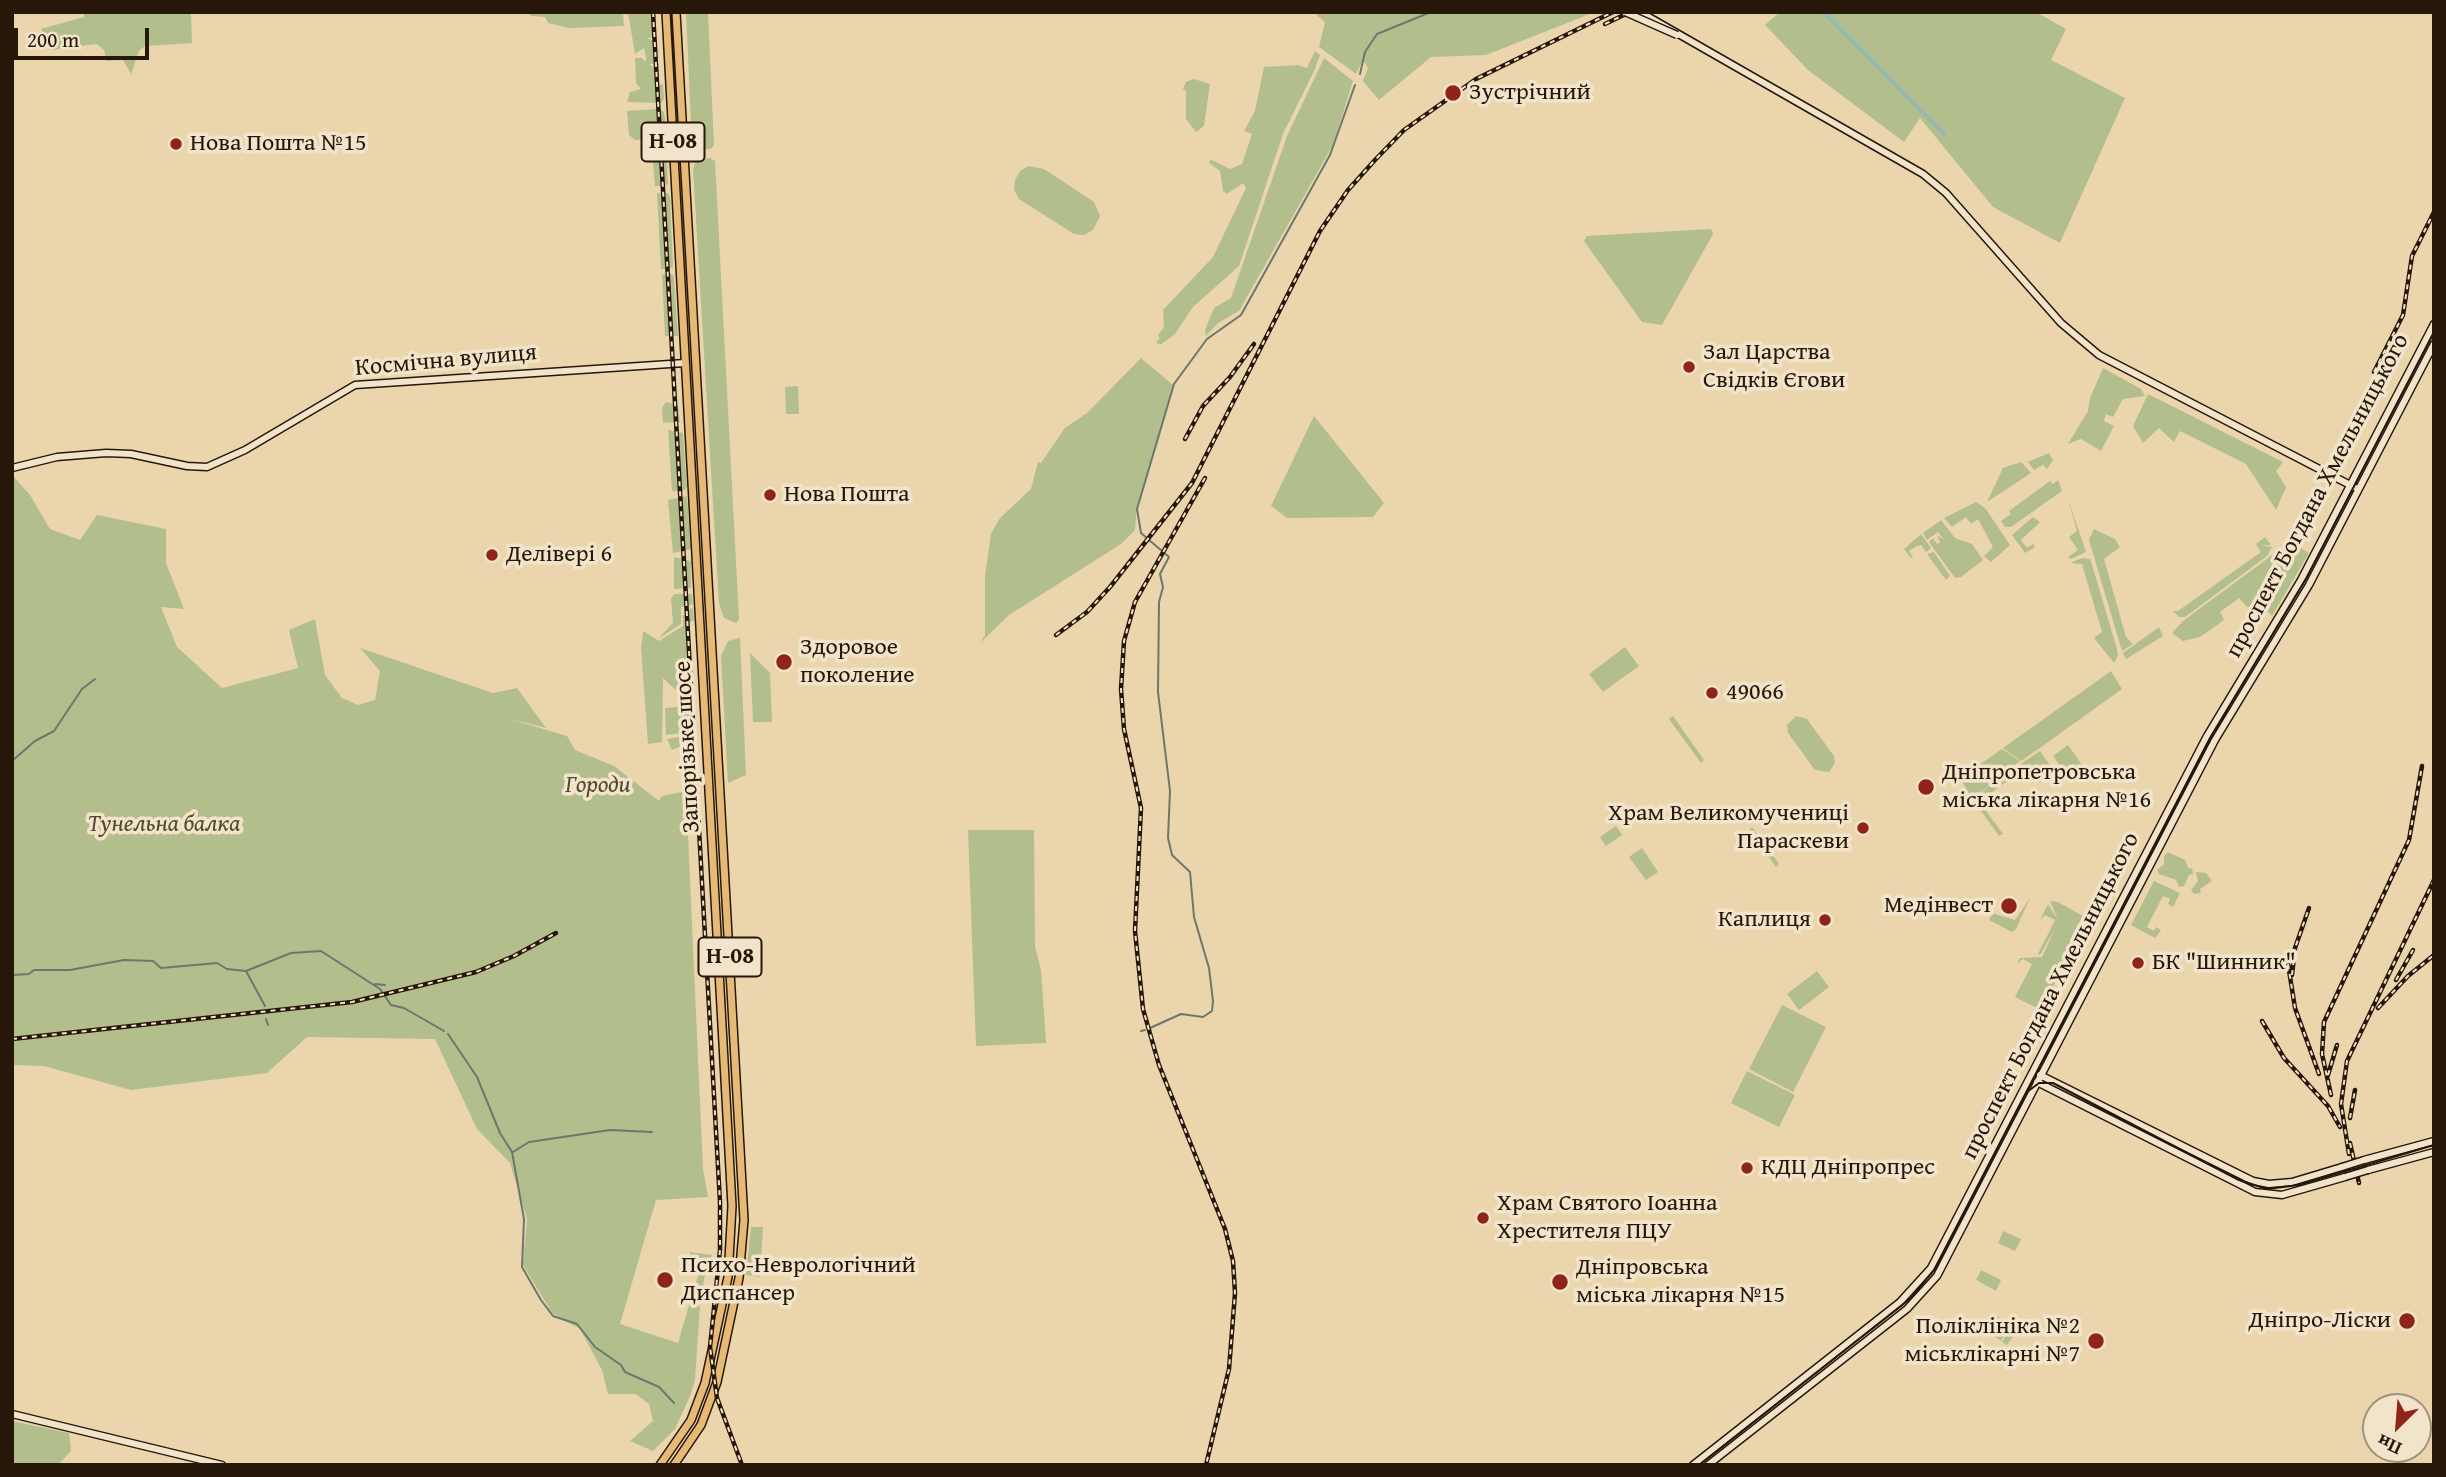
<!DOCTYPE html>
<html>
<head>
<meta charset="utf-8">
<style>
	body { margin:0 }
	#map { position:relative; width:2446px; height:1477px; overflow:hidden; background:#ebd5ad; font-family:"Gentium Book Plus",serif }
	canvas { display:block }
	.frame { position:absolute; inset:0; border:14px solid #271709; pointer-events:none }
	.north { position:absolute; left:2362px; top:1393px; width:70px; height:70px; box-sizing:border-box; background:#f2e4ca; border:2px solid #a1927d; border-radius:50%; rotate:205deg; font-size:19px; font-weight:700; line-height:28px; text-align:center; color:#271709 }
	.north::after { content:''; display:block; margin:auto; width:24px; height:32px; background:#8f2418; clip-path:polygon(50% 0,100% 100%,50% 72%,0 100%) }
	.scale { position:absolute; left:14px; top:28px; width:135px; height:32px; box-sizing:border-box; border:4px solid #271709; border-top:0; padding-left:9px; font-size:21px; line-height:24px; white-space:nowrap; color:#271709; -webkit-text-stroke:5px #f2e4ca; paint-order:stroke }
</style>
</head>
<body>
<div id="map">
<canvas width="2446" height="1477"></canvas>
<div class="frame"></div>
<div class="north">Пн</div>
<div class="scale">200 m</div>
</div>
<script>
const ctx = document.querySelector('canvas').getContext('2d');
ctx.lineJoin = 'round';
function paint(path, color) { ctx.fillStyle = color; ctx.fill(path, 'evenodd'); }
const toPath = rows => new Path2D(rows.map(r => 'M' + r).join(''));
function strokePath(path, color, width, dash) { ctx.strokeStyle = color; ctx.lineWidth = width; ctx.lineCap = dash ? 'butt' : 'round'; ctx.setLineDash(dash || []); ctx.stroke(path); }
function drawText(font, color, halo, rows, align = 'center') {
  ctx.font = font + ' "Gentium Book Plus",serif'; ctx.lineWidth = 7; ctx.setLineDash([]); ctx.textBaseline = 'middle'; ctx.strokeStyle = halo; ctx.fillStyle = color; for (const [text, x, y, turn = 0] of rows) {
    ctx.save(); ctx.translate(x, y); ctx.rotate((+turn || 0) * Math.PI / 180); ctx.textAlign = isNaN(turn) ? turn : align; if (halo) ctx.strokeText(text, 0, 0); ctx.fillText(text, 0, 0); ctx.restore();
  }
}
const green = toPath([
	[84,12,191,12,192,43,145,46,139,51,131,74,123,60,107,61,104,50,97,44,50,50,41,29,84,17],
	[527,12,623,12,624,26,569,28,548,23,545,17,531,16],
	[628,12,652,12,653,37,648,38,653,41,654,64,649,64,655,68,656,85,663,84,664,99,661,103,627,102,630,92,641,89,636,83,635,58,642,58,645,62,646,59,644,48,635,54],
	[686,12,708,12,714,145,711,149,697,150,692,145],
	[1313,12,1595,12,1486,55,1431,57,1379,100,1363,81,1368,68,1363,60,1356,74,1319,47,1325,22],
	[1780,12,2036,12,2066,29,2051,60,2125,98,2060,243,1993,207,1920,118,1904,142,1808,70,1765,25],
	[1315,51,1320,55,1314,71,1283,134,1239,266,1193,307,1175,334,1160,345,1156,342,1160,338,1158,335,1164,327,1163,310,1213,257,1246,188,1243,183,1227,194,1223,191,1220,171,1209,163,1210,159,1230,169,1242,164,1252,134,1244,131,1255,111,1264,67,1298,65,1307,68],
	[1324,58,1353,81,1333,145,1239,311,1218,323,1206,336,1205,330,1214,308,1231,298,1287,136],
	[1194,79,1210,84,1204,126,1196,132,1186,119,1186,91,1183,89,1186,82],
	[656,109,663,111,665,116,668,184,665,186,655,186,651,139,635,140,629,135,627,111],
	[710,158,715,161,739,620,736,623,724,618,719,604,693,169,696,160],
	[1029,166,1044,169,1094,202,1100,216,1093,230,1084,235,1074,234,1019,199,1014,190,1015,180,1020,171],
	[657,193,668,193,670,197,673,267,669,269,661,269],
	[1711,229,1713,234,1662,325,1642,322,1584,241,1587,236],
	[670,273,674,276,678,336,665,336,662,275],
	[1141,358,1173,385,1136,515,1135,530,1121,544,1009,615,980,643,985,635,985,576,991,534,1000,518,1031,489,1038,462,1041,463,1065,428,1087,413],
	[2103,368,2141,389,2145,396,2123,399,2113,417,2106,414,2104,421,2114,426,2101,451,2081,439,2068,444,2088,411,2090,398],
	[798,386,799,414,786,414,785,387],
	[2148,394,2283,462,2276,471,2286,487,2276,510,2246,464,2180,431,2174,442,2159,428,2143,443,2133,426],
	[666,402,678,405,680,422,663,423,662,408],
	[1314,416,1384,503,1373,517,1287,518,1271,506],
	[668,430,683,433,687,488,683,491,672,491],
	[2049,453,2053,460,2047,469,2043,465,2034,470,2028,462],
	[2021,462,2031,473,1987,502,2003,468],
	[14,477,30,495,50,529,80,540,97,515,166,529,166,563,184,609,161,607,177,647,222,688,298,668,289,630,315,619,325,675,342,698,358,705,375,700,380,671,360,648,493,693,517,688,546,728,506,718,567,736,575,750,614,766,659,801,662,796,686,791,703,1169,708,1197,656,1200,620,1324,678,1343,689,1305,700,1306,695,1380,690,1396,675,1429,653,1451,630,1441,653,1421,649,1404,636,1394,608,1394,602,1370,580,1329,552,1313,523,1265,527,1219,510,1163,477,1129,435,1039,307,1037,267,1073,131,1090,44,1066,12,1065],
	[2058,480,2062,491,2011,527,2005,527,2001,521,2011,514,2009,511,2050,481,2053,484],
	[687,496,691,549,673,553,668,500],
	[2068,499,2086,552,2071,559,2068,557,2078,550,2069,537,2077,531],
	[1976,502,1985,508,2010,545,1991,562,1984,556,1993,547,1978,519,1971,524,1966,517,1952,527,1944,518],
	[2033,517,2040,522,2021,540,2027,548,2033,544,2035,547,2025,553,2012,535],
	[1941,520,1955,538,1972,544,1983,560,1961,577,1955,578,1929,542,1933,538,1937,544,1940,543,1937,535,1944,540,1938,532,1927,540,1923,533],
	[2094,529,2115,539,2120,547,2104,559,2126,637,2133,644,2122,651,2089,540],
	[1921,534,1931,548,1926,552,1921,545,1917,546,1909,551,1913,557,1911,558,1904,549],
	[2265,537,2271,545,2259,545,2272,547,2267,556,2185,617,2179,617,2173,611,2178,611,2261,552,2256,544],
	[2290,542,2309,553,2272,616,2264,607,2247,607,2239,598,2220,612,2224,620,2200,637,2183,641,2172,633,2183,621],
	[1934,552,1950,576,1946,580,1927,554],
	[674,557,691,561,691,588,674,589],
	[2082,558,2090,559,2093,568,2117,649,2118,656,2114,663,2094,638,2102,632,2082,564,2070,563],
	[674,594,692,594,693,604,681,607,681,624,658,639,673,623,671,599],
	[693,607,694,620,689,623,693,743,682,758,682,746,672,750,667,739,683,736,682,733,666,735,665,708,677,707,678,692,663,678,662,742,648,744,641,648,643,631,659,641,683,626,683,616],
	[2159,627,2163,636,2126,659,2123,653],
	[740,638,746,775,728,783,721,656,728,641],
	[1625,647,1639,666,1603,692,1589,674],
	[750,653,770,673,772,722,753,722],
	[2111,671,2122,689,2044,745,2021,761,2003,748],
	[1673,716,1704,760,1701,763,1669,719],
	[1796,716,1807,719,1834,756,1835,763,1829,772,1815,770,1788,733,1787,725],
	[2068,745,2085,769,2070,780,2053,756],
	[2002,749,2020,761,1997,780,2040,751,2057,775,2039,783,2028,766,1988,795,1992,802,1984,808,2003,834,1999,836,1973,800,1994,781,1972,799,1960,778],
	[1616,826,1622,835,1606,846,1600,837],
	[1752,827,1779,864,1776,867,1749,830],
	[968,830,1034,830,1035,946,1041,970,1046,1043,976,1046],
	[1642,848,1658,872,1646,880,1629,857],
	[2168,852,2185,860,2189,869,2192,868,2193,874,2189,875,2184,886,2179,887,2176,880,2159,874,2157,870,2164,864,2164,856],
	[2196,872,2206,873,2212,881,2200,889,2201,893,2194,894,2191,890,2198,881],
	[2154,881,2180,893,2173,907,2168,904,2170,899,2163,896,2147,927,2154,931,2156,927,2161,930,2155,938,2131,925],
	[2030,898,2016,929,2012,932,1989,920,1992,913,2015,920],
	[2050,901,2058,902,2088,919,2041,1010,2015,997,2032,964,2023,959,2017,964,2020,958,2042,957,2055,929,2040,955,2038,954,2055,920,2045,915,2040,920,2048,904,2058,920],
	[1817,971,1829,987,1799,1010,1787,994],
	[1782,1005,1826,1027,1793,1092,1749,1069],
	[1747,1071,1795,1095,1779,1127,1731,1103],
	[751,1227,763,1227,760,1277,746,1275],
	[2003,1231,2021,1239,2015,1251,1998,1243],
	[690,1252,712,1255,704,1279,702,1300,691,1297,703,1262,690,1259],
	[1981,1270,2001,1280,1996,1291,1976,1280],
	[1994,1314,2017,1330,2007,1345,2002,1342,2008,1332,1990,1319],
	[1989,1321,2006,1333,2001,1341,1984,1329],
	[12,1421,69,1433,71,1451,58,1465,12,1465]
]);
const stream = toPath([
	[1360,74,1365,52,1377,34,1431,12],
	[12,761,35,741,54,731,82,689,95,679],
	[246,971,265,1006],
	[12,975,29,974,34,970,70,970,124,960,153,961,161,968,217,963,227,969,246,971,291,953,321,951,380,989,391,1005,404,1008,444,1031],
	[375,984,385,985],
	[266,1019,268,1025],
	[1150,1028,1181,1014,1203,1017,1212,1011,1213,1001,1209,968,1194,917,1190,872,1172,855,1168,838,1170,791,1158,692,1159,602,1163,587,1160,574,1169,557,1141,533,1137,509,1174,384,1207,339,1241,315,1330,155,1355,85],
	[1141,1031,1145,1030],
	[448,1034,477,1077,500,1133,512,1152,524,1219,522,1267,541,1300,553,1316,577,1324,595,1347,621,1365,625,1372,659,1387,674,1403],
	[513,1152,529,1142,610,1130,652,1132]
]);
const canal = toPath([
	[1824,12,1944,134]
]);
const secondary = toPath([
	[1640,12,1923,174,1946,193,2061,323,2099,355,2354,487],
	[12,468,57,457,106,453,131,454,187,466,207,467,245,450,355,385,685,363],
	[2040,1075,2253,1181,2269,1184,2292,1182,2342,1167],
	[2037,1082,2255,1192,2282,1195,2345,1177],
	[2364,1160,2434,1141],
	[2368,1170,2434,1152],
	[12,1414,222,1465],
	[1693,1465,1900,1302,1931,1268,2207,736,2301,580,2434,324],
	[1708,1465,1907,1309,1937,1276,2215,740,2309,585,2434,344]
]);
const primary = toPath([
	[660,1465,691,1420,705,1383,728,1277,732,1206,666,12],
	[674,1465,701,1425,717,1382,739,1278,744,1220,676,12]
]);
const tram = toPath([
	[2027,1092,2039,1083,2053,1083,2239,1180,2267,1189,2299,1185,2434,1145],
	[1699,1465,1911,1298,1934,1270,2210,738,2307,577,2434,332]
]);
const rail = toPath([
	[653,12,720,1202,720,1250,710,1347,717,1398,742,1465],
	[1605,24,1630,12],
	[2374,372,2403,315,2412,256,2434,212],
	[1185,439,1203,406,1230,377,1254,344],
	[1205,478,1135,602,1124,641,1121,689,1124,729,1141,808,1135,931,1143,1009,1159,1065,1225,1229,1233,1261,1235,1293,1229,1369,1206,1465],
	[1056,635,1087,612,1110,587,1192,483,1320,231,1348,190,1375,160,1404,130,1476,79,1613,12],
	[2288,964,2295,1008,2319,1074],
	[2292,975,2295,948,2309,908],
	[2396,980,2413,950],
	[2378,1008,2408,976,2434,955],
	[2262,1021,2284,1058,2328,1106,2340,1127],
	[12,1039,352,1002,476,972,514,956,556,933],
	[2328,1075,2337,1045],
	[2331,1095,2322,1054,2324,1022,2409,840,2422,766],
	[2350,1118,2355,1090],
	[2350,1143,2359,1183],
	[2349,1154,2341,1104,2347,1061,2434,880]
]);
const secondaryBridge = toPath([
	[1625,12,1677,35],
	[2342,1167,2364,1160],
	[2345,1177,2368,1170]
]);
const markers = [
	[1453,93,9,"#8f2418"],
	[176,144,7,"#8f2418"],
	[1689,367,7,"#8f2418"],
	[770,495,7,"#8f2418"],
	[492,555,7,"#8f2418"],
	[784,662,9,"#8f2418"],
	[1712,693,7,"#8f2418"],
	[1926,787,9,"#8f2418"],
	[1863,828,7,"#8f2418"],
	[2009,906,9,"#8f2418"],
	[1825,920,7,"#8f2418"],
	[2138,963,7,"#8f2418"],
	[1747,1168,7,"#8f2418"],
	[1483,1218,7,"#8f2418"],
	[665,1280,9,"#8f2418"],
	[1560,1282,9,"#8f2418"],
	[2407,1321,9,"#8f2418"],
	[2096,1341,9,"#8f2418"]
];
const shields = [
	[673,142,63],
	[730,957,63]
];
const shieldNames = [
	["Н-08",673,142],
	["Н-08",730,957]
];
const poiNames = [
	["Зустрічний",1469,93],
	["Нова Пошта №15",190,144],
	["Зал Царства",1703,353],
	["Свідків Єгови",1703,381],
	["Нова Пошта",784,495],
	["Делівері 6",506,555],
	["Здоровое",800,648],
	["поколение",800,676],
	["49066",1726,693],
	["Дніпропетровська",1942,773],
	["міська лікарня №16",1942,801],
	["Храм Великомучениці",1849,814,"right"],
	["Параскеви",1849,842,"right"],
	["Медінвест",1993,906,"right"],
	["Каплиця",1811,920,"right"],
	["БК \"Шинник\"",2152,963],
	["КДЦ Дніпропрес",1761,1168],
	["Храм Святого Іоанна",1497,1204],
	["Хрестителя ПЦУ",1497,1232],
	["Психо-Неврологічний",681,1266],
	["Диспансер",681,1294],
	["Дніпровська",1576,1268],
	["міська лікарня №15",1576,1296],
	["Дніпро-Ліски",2391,1321,"right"],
	["Поліклініка №2",2080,1327,"right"],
	["міськлікарні №7",2080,1355,"right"]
];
const streetNames = [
	["Космічна вулиця",446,361,-5],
	["проспект Богдана Хмельницького",2318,496,-62],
	["Запорізьке шосе",688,747,-93],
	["проспект Богдана Хмельницького",2051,996,-63]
];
const parkNames = [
	["Городи",598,786],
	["Тунельна балка",164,825]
];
paint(green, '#b3be8d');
strokePath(stream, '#6b786d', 2);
strokePath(canal, '#99b8af', 4.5);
strokePath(secondary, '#271709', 9);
strokePath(primary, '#271709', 10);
strokePath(secondary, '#f2e4ca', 6);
strokePath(primary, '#e6ba76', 7);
strokePath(tram, '#271709', 2);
strokePath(rail, '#271709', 4.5);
strokePath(rail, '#f2e4ca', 2, [5]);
strokePath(secondaryBridge, '#271709', 9, []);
strokePath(secondaryBridge, '#f2e4ca', 6);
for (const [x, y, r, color] of markers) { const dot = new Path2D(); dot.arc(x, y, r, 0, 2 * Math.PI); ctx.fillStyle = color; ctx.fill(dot); strokePath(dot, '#f2e4ca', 2.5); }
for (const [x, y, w] of shields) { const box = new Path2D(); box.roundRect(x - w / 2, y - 19.5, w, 39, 5); ctx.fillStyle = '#f2e4ca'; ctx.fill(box); strokePath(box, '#271709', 2); }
drawText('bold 23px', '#271709', null, shieldNames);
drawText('24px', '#271709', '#f2e4ca', poiNames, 'left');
drawText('24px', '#271709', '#f2e4ca', streetNames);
drawText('italic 24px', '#514931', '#f2e4ca', parkNames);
</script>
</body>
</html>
